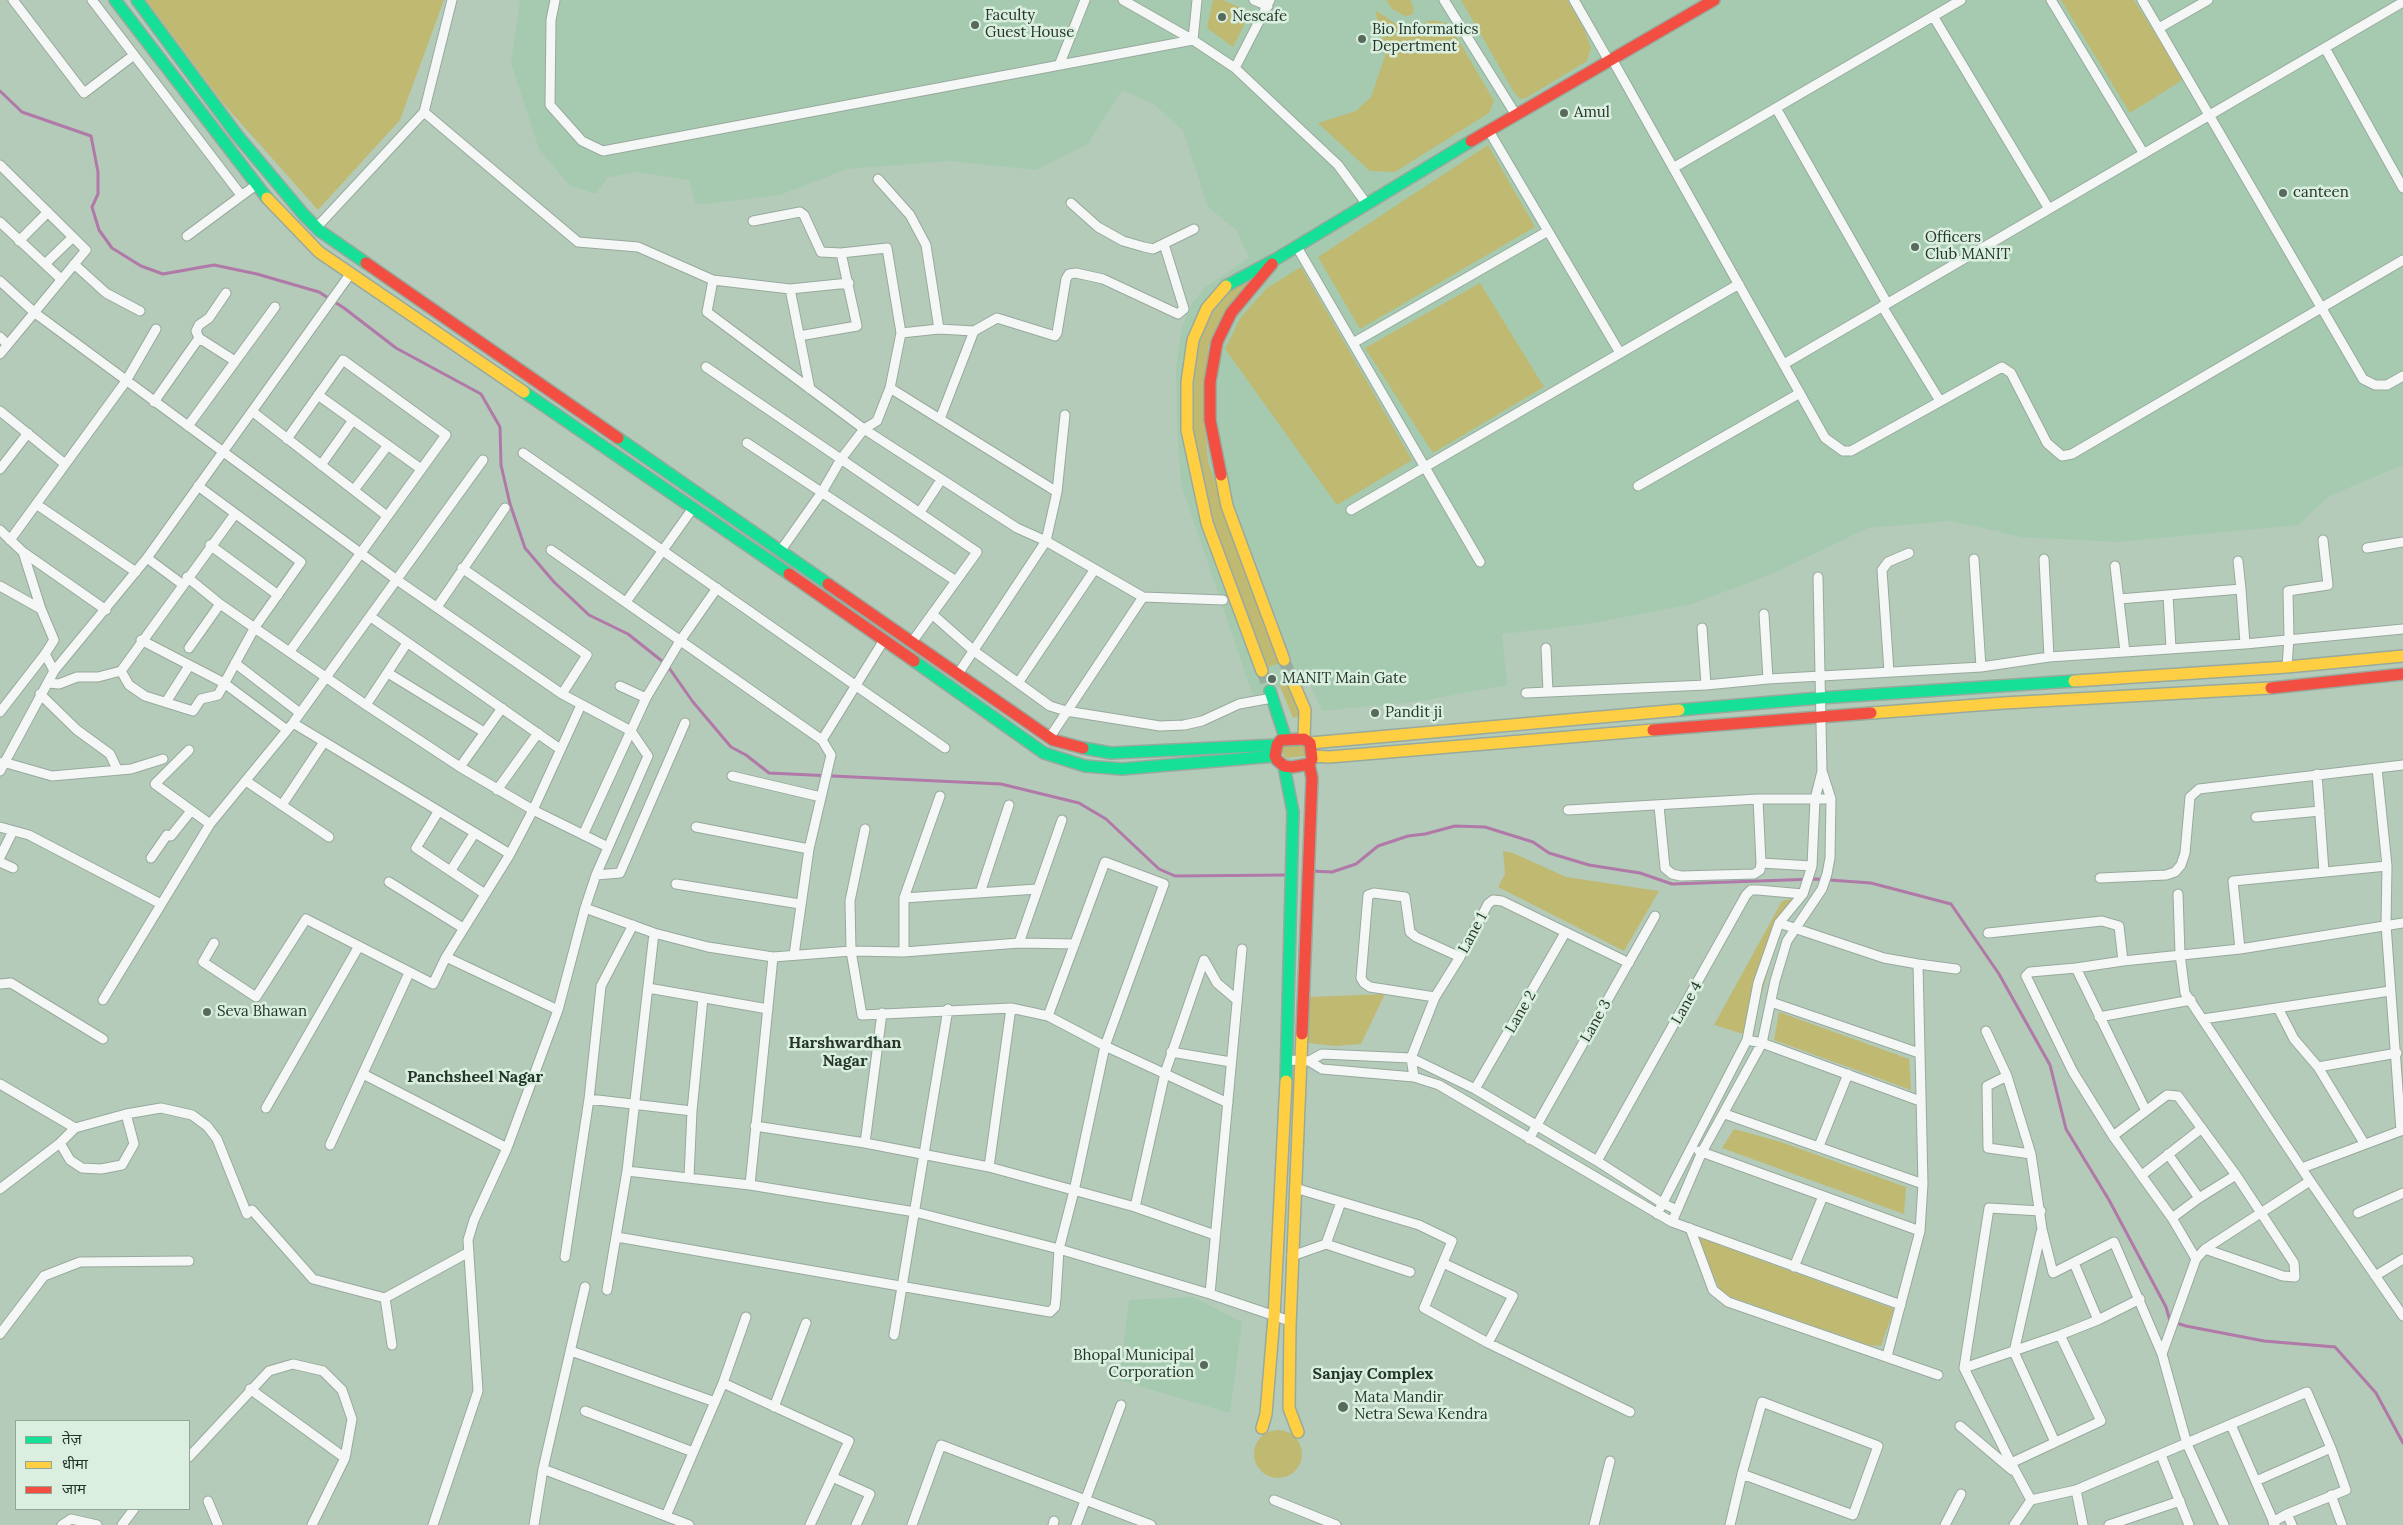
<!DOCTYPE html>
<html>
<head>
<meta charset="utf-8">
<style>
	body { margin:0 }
	#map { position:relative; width:2403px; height:1525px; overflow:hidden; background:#b4cbba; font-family:Lora,"Noto Sans Devanagari",serif }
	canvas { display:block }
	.legend { position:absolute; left:15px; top:1420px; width:175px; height:90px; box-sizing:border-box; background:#daefdf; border:1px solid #92a596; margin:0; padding:6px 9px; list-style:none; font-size:15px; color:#253529 }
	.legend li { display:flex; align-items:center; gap:10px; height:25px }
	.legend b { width:25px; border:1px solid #92a596 }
</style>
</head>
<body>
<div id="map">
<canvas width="2403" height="1525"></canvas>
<ul class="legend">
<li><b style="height:6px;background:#16e098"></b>तेज़</li>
<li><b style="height:6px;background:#ffcf43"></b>धीमा</li>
<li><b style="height:6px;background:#f24e42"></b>जाम</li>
</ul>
</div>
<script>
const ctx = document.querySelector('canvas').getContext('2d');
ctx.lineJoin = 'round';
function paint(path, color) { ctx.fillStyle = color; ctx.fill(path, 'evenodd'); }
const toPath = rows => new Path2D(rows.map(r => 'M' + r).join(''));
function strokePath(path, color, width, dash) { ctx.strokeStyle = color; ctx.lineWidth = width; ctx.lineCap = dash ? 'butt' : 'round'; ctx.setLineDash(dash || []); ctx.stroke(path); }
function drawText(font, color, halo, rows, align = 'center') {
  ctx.font = font + ' Lora,serif'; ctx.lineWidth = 5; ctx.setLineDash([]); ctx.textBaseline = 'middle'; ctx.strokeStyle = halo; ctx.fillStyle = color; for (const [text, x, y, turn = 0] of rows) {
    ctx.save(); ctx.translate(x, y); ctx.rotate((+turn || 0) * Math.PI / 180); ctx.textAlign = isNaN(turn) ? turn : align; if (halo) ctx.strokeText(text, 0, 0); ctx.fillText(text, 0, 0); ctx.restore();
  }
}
const built = toPath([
	[520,0,2403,0,2403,465,2329,496,2299,525,2117,542,2022,537,1951,521,1868,528,1774,573,1692,604,1582,625,1502,634,1507,685,1422,701,1322,711,1307,678,1253,696,1181,484,1177,427,1176,369,1181,330,1191,305,1204,288,1249,258,1237,231,1208,207,1183,131,1155,105,1122,90,1088,144,1036,170,950,161,847,169,780,195,696,205,689,180,636,172,607,178,596,194,569,185,539,149,511,63],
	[1193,1297,1242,1322,1230,1413,1119,1380,1129,1300]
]);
const green = toPath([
	[146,0,444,0,400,120,318,210,222,102],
	[1213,0,1223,0,1246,10,1248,17,1233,47,1207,28],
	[1386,0,1410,0,1414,8,1412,15,1405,16,1392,9],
	[1461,0,1567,0,1584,29,1591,48,1587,61,1526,98,1520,99,1514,92],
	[2061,0,2134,0,2184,79,2130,113],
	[1375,10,1396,24,1415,26,1433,20,1449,24,1494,101,1489,113,1395,172,1370,171,1318,123,1356,111,1371,97,1386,53],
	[1488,145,1535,227,1360,329,1318,257],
	[1301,267,1412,460,1337,505,1225,349,1241,317,1267,288],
	[1258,274,1218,325,1208,347,1205,427,1208,462,1280,663,1268,667,1208,512,1193,430,1195,363,1201,335,1213,312,1232,290,1247,279],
	[1480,283,1544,387,1433,453,1365,348],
	[1287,681,1298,704,1299,716,1293,718,1279,684],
	[1284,745,1304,745,1305,756,1286,758,1282,752],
	[1503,851,1513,853,1566,877,1659,891,1624,951,1498,887,1505,874],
	[1795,898,1781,924,1750,1036,1714,1025,1782,901],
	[1385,994,1361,1044,1336,1046,1308,1043,1307,997],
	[1779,1012,1909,1059,1911,1090,1774,1040],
	[1734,1129,1781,1142,1906,1187,1904,1214,1722,1148],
	[1695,1236,1894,1309,1881,1346,1869,1345,1722,1294],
	'1254 1454a24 24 0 1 1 48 0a24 24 0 1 1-48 0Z'
]);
const stream = toPath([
	[0,91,22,112,91,136,98,172,98,194,92,207,99,230,112,248,141,266,163,274,214,265,257,274,319,292,344,308,396,348,481,394,500,427,501,465,510,504,525,548,554,582,589,615,628,634,667,665,693,702,731,747,746,755,769,773,1001,784,1079,803,1106,819,1159,869,1175,876,1287,875],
	[1311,871,1332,872,1356,864,1378,846,1408,836,1425,834,1455,826,1485,827,1533,842,1549,853,1589,865,1640,873,1672,884,1816,879,1871,883,1951,904,1999,974,2050,1065,2066,1129,2109,1200,2166,1307,2170,1321,2186,1326,2264,1341,2335,1347,2376,1393,2403,1443]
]);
const secondaryTunnel = toPath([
	[1284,660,1293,682],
	[1262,671,1270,691]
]);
const street = toPath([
	[13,0,84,93,134,55],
	[92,0,241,195],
	[555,0,551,20,550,105,582,141,603,151,1193,40,1197,0],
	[1123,0,1193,40,1235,68,1338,165,1366,203],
	[1254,0,1268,6],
	[1444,0,1516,115],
	[1574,0,1609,61],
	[2051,0,2144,154],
	[2142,0,2363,379,2375,385,2387,385,2403,376],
	[1933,16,2049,209],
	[2159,28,2208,0],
	[2325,48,2403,188],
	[1612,59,1825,438,1843,451,1851,451,2002,367,2011,373,2047,443,2062,456,2072,454,2403,260],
	[1060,63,1085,0],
	[1235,68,1270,0],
	[1776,108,1887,303],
	[424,112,578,242,638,247,713,280,790,289,849,283],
	[1489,131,1620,353],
	[0,165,86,250,0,354],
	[1673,168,1961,0],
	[878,179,910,215,926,245,939,329],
	[1071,203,1098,227,1123,241,1144,247,1153,249,1194,229],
	[753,221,800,212,804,215,821,252,841,253,887,248,901,333,890,388,877,421,864,429,841,459,822,492,781,550],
	[0,222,61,279],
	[317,227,424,112,452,0],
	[187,236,256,185],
	[19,241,48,212],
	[1297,247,1480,562],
	[45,264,73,237],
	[74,264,106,293,140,311],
	[713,280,707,312,864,429,1017,528,1046,541,1143,597,1223,600],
	[0,281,35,313,397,580,562,694,631,731,648,756,596,875,585,908,558,1010,507,1148,474,1220,468,1240,478,1391,433,1525],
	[790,289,810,389],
	[226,293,209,318,199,325,196,331,199,338,235,361],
	[1882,306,1940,401],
	[901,333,939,329,974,331,997,318,1055,336,1057,333,1066,279,1069,274,1076,273,1103,279,1178,314,1184,309,1164,244],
	[799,336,857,326,841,253],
	[0,337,7,344],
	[1353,343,1548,231],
	[1784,364,2403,2],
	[706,367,977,552,912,642],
	[890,388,1057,492,1046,541,958,674],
	[318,395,421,469],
	[154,402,199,338],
	[0,411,65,464],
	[253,412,387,516],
	[940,419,974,331],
	[188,426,275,307],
	[287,439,343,360,446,435,290,651],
	[747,443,956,581],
	[523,453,945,748],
	[321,465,353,420],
	[0,469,28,433],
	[1638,486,1800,393],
	[354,490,388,445],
	[1057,492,1065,415],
	[36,504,136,572],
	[1351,510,1739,284],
	[920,512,941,480],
	[0,530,23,552,106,610],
	[10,540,126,381,156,329],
	[210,545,278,595],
	[2367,548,2403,542],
	[551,550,822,740,831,755,809,849,794,955],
	[23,552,41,609,54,640,45,654,54,671],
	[147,558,182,584],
	[1974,559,1981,667],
	[2044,559,2049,657],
	[2238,561,2241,589],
	[2115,566,2125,652],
	[462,568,587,655,562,694],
	[187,577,220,604,366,705,460,767,533,810,608,847],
	[0,586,41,609],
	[2168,595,2171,648],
	[2119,599,2241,589,2245,644],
	[626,602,693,508],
	[437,607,505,508],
	[932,614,974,651,1050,706,1066,711,1160,726,1184,725,1202,721,1239,704,1272,698],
	[1764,614,1768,679],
	[371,617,560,749],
	[1702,628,1706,685],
	[141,640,224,683,287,730],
	[189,648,220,604],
	[1546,648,1548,692],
	[235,663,300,713],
	[2287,667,2289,638,2288,591,2328,585,2323,540],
	[121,671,129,685,145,696,193,711,201,699,218,695,255,627,301,562,198,486],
	[1889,672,1882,570,1888,562,1909,553],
	[388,673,484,732],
	[48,683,59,684,77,677,98,677,121,671,235,514],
	[1018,683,1095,569],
	[620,686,646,698],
	[1526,693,1706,685,1768,679,1981,667,2049,657,2245,644,2403,629],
	[40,694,77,730,110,754,117,769],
	[166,702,189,666],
	[366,705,407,643],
	[0,712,45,654],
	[293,723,510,854],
	[1050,737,1143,597],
	[822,740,884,640],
	[189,750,155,784,210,824],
	[3,762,52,776,131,769,163,759],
	[460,767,502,708],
	[2377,768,2387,866,2386,925,2401,1131],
	[0,771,54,671,147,558,351,273],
	[2317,774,2324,872],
	[732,776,821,797],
	[246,781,329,837],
	[497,790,538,733],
	[1758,799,1761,863],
	[282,805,324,742],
	[1659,806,1665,868,1672,874,1681,876,1754,874,1760,870,1761,863,1812,866],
	[1568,810,1758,799,1831,799],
	[438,812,416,848,485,894],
	[2256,817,2320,811],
	[0,827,29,835,161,904],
	[696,827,809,849],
	[865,829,850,901,851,951,862,1015,1011,1008,1048,1016,1105,1046,1228,1103],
	[583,835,646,698,680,641,717,588],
	[0,857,13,831],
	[151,858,167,835,171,836,191,811],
	[0,862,13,868],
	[451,870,474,834],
	[596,875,620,873,685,723],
	[2100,878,2166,875,2175,872,2181,865,2185,853,2190,797,2199,789,2403,765],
	[389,882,463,928],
	[676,884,800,904],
	[980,893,1009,805],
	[2178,894,2180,954,2185,993,2310,1181,2403,1316],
	[904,898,1037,889],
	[585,908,654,933,708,947,773,957,851,951,904,952,1019,943,1075,944],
	[1779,923,1884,958,1918,964,1923,1184,1920,1231,1887,1356],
	[1988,933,2102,921,2119,926,2123,961,2076,968,2146,1111],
	[214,943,203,962,256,997,306,919,433,984,446,957,510,854,533,810,581,705],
	[1019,943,1062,820],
	[2240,949,2233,881,2387,866],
	[904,952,904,898,940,796],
	[446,957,558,1010],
	[2123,961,2240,949,2403,923],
	[1918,964,1956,969],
	[2076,968,2030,972,2026,976,2073,1072,2113,1136,2172,1218,2196,1259],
	[0,984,11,983,103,1039],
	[648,988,768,1009],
	[1435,997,1370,987,1364,983,1361,978,1368,895,1374,893,1405,897,1410,932,1416,937,1460,957],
	[103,1000,210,824,293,723,483,460],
	[1771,1002,1919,1053],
	[2278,1008,2294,1039,2318,1067,2364,1143],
	[2099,1017,2191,1000],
	[2203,1019,2390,991],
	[1986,1031,2007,1076,2031,1154,2042,1229,2053,1273,2114,1242,2162,1354,2187,1444,2224,1525],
	[1747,1040,1762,1043,1920,1101],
	[1171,1052,1231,1062],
	[1287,1060,1309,1061,1322,1069,1414,1077,1439,1085,1672,1222,1702,1152,1762,1043,1775,981,1787,941,1822,889,1827,874,1830,858,1831,799,1822,771,1818,577],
	[1309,1061,1322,1054,1411,1058,1475,1089,1597,1161,1662,1203,1677,1210],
	[2318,1067,2397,1053],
	[363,1074,507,1148],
	[2007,1076,1987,1086,1988,1148,2031,1154],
	[1414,1077,1411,1058,1435,997,1460,957,1488,904,1493,900,1502,901,1629,963],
	[0,1084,75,1128],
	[1475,1089,1565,933],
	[589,1099,692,1111],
	[266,1108,359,946],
	[1725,1114,1923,1184],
	[755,1126,865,1143,989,1167,1135,1207,1215,1235],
	[2113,1136,2167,1095,2178,1096,2236,1175,2294,1263,2295,1277,2283,1276,2205,1249],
	[1529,1139,1655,916],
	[60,1143,70,1160,82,1168,101,1169,122,1165,134,1144,126,1114],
	[865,1143,882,1013],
	[330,1145,409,973],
	[1819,1146,1848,1074],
	[1699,1151,1920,1231],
	[2168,1154,2199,1198],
	[1597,1161,1746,895,1751,890,1758,890,1803,894],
	[989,1167,1011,1008],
	[2302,1168,2403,1130],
	[627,1171,750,1185,915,1212,1059,1249,1210,1294,1290,1321],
	[2142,1175,2202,1128],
	[689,1177,692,1111,703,998],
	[750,1185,773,957],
	[1295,1188,1419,1225,1452,1241,1424,1308,1488,1343,1630,1412],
	[0,1189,60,1143,75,1128,126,1114,161,1108,192,1115,207,1126,217,1139,247,1214],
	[1135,1207,1165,1073,1204,960,1217,983,1237,1000],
	[252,1210,313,1279,385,1298,469,1252],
	[2358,1213,2403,1193],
	[1657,1214,1747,1040,1758,983,1779,923,1803,894,1812,866,1815,799,1822,771],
	[2172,1218,2199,1198,2236,1175],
	[1672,1222,1901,1305],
	[1690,1228,1713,1290,1728,1302,1938,1375],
	[2041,1232,2014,1352,2055,1442],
	[617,1237,1050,1312,1055,1307,1056,1298,1059,1249,1074,1191,1105,1046,1164,884,1105,862,1048,1016],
	[1326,1244,1410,1272],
	[1292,1256,1326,1244,1341,1202],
	[565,1257,589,1099,601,986,633,925],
	[1443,1263,1513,1296,1488,1343],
	[2074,1263,2098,1320],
	[1794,1267,1823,1196],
	[2375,1276,2403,1259],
	[607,1290,627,1171,654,933],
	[1210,1294,1242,949],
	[385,1298,392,1345],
	[0,1334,44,1276,80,1262,189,1261],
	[894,1335,948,1009],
	[571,1351,715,1402],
	[2162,1354,2196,1259,2205,1249,2310,1181],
	[1964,1368,2060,1335,2098,1320,2140,1299],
	[723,1383,849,1441,810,1525],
	[250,1389,345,1458],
	[774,1407,806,1323],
	[585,1411,693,1452],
	[2231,1425,2275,1525],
	[1960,1426,2012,1470],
	[2161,1455,2189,1525],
	[189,1457,269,1371,293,1364,323,1371,342,1390,352,1419,345,1458,312,1525],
	[2011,1463,2101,1421,2060,1335],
	[543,1469,689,1525],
	[832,1477,870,1494,856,1525],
	[2256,1481,2331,1448],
	[2076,1490,2083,1525],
	[2331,1495,2342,1525],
	[1274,1500,1336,1525],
	[2031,1500,2011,1463,1964,1368,1989,1208,2041,1211],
	[208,1501,218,1525],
	[2287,1514,2292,1525],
	[666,1516,723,1383,746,1317],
	[62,1525,71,1519,97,1525],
	[122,1525,134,1509],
	[534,1525,543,1469,585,1287],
	[912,1525,941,1445,1151,1525],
	[1053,1525,1054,1521],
	[1076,1525,1121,1405],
	[1594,1525,1610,1461],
	[1730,1525,1742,1474,1762,1402,1878,1446,1853,1515,1742,1474],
	[1945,1525,1961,1494],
	[2014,1525,2031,1500,2076,1490,2307,1392,2331,1448,2346,1490,2287,1514,2273,1522],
	[2109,1525,2180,1501]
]);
const fast = toPath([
	[115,0,267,198],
	[137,0,237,135,304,215,320,231,366,263],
	[1226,286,1276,259,1471,141],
	[524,392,789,574],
	[618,438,828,584],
	[914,661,1044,753,1085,766,1122,769,1275,756],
	[1270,691,1286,740],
	[1679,710,1820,698,2074,681],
	[1083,748,1111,753,1277,745],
	[1284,766,1293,812,1286,1081]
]);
const slow = toPath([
	[267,198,319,252,524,392],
	[1226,286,1207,308,1193,340,1187,382,1187,430,1207,523,1262,671],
	[1221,475,1227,506,1284,660],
	[2074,681,2287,667,2403,656],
	[1293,682,1305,710,1304,739],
	[1871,713,2004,703,2271,688],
	[1310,743,1679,710],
	[1312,756,1329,757,1653,730],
	[1262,1428,1266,1414,1274,1317,1286,1081],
	[1298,1432,1289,1408,1290,1325,1302,1034]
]);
const jam = toPath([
	[1471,141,1714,0],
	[366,263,618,438],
	[1221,475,1210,420,1210,382,1217,342,1231,313,1272,264],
	[789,574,914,661],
	[828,584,1053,740,1083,748],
	[2271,688,2403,674],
	[1653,730,1871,713],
	[1304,739,1310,743,1312,759,1309,764,1292,767,1284,766,1277,760,1275,756,1277,745,1281,740,1304,739],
	[1302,1034,1312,778,1309,764]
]);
const markers = [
	[1222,17,5,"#576a5c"],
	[975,25,5,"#576a5c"],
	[1362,39,5,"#576a5c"],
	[1564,113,5,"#576a5c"],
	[2283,193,5,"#576a5c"],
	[1915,247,5,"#576a5c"],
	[1272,679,5,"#576a5c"],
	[1375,713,5,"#576a5c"],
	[207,1012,5,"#576a5c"],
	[1204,1365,5,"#576a5c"],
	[1343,1407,6,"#576a5c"]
];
const poiNames = [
	["Faculty",985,16],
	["Guest House",985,33],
	["Nescafe",1232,17],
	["Bio Informatics",1372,30],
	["Depertment",1372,47],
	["Amul",1574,113],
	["canteen",2293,193],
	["Officers",1925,238],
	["Club MANIT",1925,255],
	["MANIT Main Gate",1282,679],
	["Pandit ji",1385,713],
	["Seva Bhawan",217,1012],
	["Bhopal Municipal",1194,1356,"right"],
	["Corporation",1194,1373,"right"],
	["Mata Mandir",1354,1398],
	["Netra Sewa Kendra",1354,1415]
];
const streetNames = [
	["Lane 1",1473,933,-62],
	["Lane 4",1687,1003,-61],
	["Lane 2",1521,1012,-60],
	["Lane 3",1596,1021,-61]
];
const neighbourhoodNames = [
	["Harshwardhan",845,1043],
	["Nagar",845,1061],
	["Panchsheel Nagar",475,1077],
	["Sanjay Complex",1373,1374]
];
paint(built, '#a6cab0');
paint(green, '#c0b971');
strokePath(stream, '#b079a8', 3);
strokePath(secondaryTunnel, '#97ad9d', 12, [12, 6]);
strokePath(street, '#98a99d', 11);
strokePath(fast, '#98a99d', 14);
strokePath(slow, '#98a99d', 14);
strokePath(jam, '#98a99d', 14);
strokePath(street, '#f4f7f5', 9);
strokePath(fast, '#16e098', 11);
strokePath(slow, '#ffcf43', 11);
strokePath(jam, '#f24e42', 11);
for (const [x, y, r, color] of markers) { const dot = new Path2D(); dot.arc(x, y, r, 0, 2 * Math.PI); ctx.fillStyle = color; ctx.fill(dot); strokePath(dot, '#daefdf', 2); }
drawText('15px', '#253529', '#daefdf', poiNames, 'left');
drawText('15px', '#253529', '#daefdf', streetNames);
drawText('bold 16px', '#253529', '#daefdf', neighbourhoodNames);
</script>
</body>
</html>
